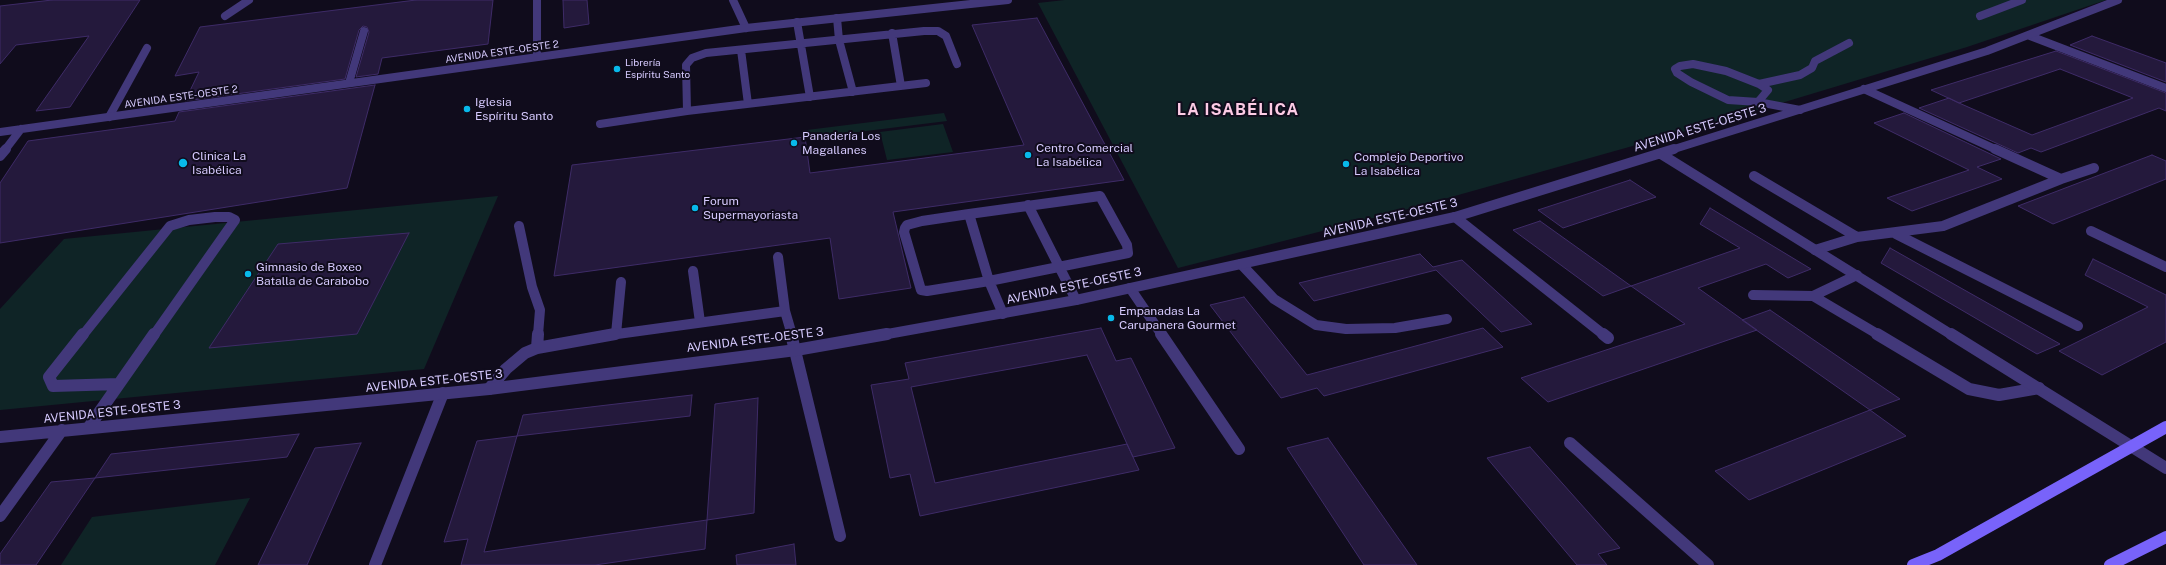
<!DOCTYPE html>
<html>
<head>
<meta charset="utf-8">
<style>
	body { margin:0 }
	canvas { display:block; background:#100c1c }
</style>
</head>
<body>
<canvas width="2166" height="565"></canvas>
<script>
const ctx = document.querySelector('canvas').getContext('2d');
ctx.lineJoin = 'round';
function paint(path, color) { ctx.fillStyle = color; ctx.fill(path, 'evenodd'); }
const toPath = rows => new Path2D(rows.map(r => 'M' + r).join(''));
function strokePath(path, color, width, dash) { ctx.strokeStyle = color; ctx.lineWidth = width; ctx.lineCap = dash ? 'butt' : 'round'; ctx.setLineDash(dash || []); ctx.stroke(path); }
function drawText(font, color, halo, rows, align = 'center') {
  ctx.font = font + ' "Public Sans",sans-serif'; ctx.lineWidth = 4; ctx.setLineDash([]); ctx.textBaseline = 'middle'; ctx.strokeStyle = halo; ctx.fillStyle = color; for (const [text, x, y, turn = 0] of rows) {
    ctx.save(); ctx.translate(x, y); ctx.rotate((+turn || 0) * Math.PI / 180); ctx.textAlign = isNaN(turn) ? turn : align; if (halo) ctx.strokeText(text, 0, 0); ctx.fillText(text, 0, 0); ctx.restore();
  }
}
const green = toPath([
	[1065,0,2106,0,1967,47,1725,120,1412,208,1178,268,1038,3],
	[944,113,947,121,809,138,807,130],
	[943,124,953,152,887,160,880,132],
	[498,196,424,369,0,410,0,309,64,239],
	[250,498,215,565,61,565,92,517]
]);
const building = toPath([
	[52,0,140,0,70,107,36,111,89,36,16,45,0,64,0,6,52,0],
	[416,0,493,0,488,44,382,58,378,74,356,77,369,32,367,27,363,26,359,30,345,79,185,101,199,72,175,76,200,27,416,0],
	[563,0,587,0,589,24,564,28,563,0],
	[1037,18,1124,180,893,212,911,288,839,299,830,238,554,276,572,165,805,137,810,173,1024,145,972,25,1037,18],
	[2092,36,2166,63,2166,82,2070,45,2092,36],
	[2056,51,2166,93,2166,111,2159,108,2041,152,2031,148,2018,153,1919,108,1949,98,1959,103,1931,90,2056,51],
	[2060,69,2133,98,2032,135,1959,103,2060,69],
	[375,85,347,188,0,243,0,183,28,141,175,121,179,112,375,85],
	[1904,113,2001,159,1977,167,2002,179,1912,211,1887,198,1969,170,1874,123,1904,113],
	[2152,155,2166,161,2166,179,2053,224,2018,206,2152,155],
	[1630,180,1656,197,1563,228,1538,210,1630,180],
	[1710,208,1811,269,1788,278,1766,264,1698,288,1757,330,1548,402,1521,378,1685,324,1631,286,1740,248,1700,224,1710,208],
	[1540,221,1631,286,1603,296,1513,230,1540,221],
	[409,233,357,334,209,348,278,244,409,233],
	[1890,248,2060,344,2037,354,1881,263,1890,248],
	[1420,254,1433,267,1462,260,1532,324,1501,332,1436,270,1314,301,1299,283,1420,254],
	[2093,259,2166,295,2166,342,2102,375,2059,351,2148,307,2085,275,2093,259],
	[1244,297,1307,375,1483,328,1503,347,1324,396,1317,388,1281,398,1210,305,1244,297],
	[1770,310,1900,399,1870,410,1742,320,1770,310],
	[1101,328,1116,361,1131,358,1175,448,1133,457,1127,444,1139,470,920,516,910,474,890,478,871,385,909,379,905,363,1101,328],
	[1087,355,1127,444,935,483,911,387,1087,355],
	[692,395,690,416,517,436,523,415,692,395],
	[758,398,754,513,707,520,715,404,758,398],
	[1870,410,1906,436,1749,500,1715,471,1870,410],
	[299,434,287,457,95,478,111,454,299,434],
	[517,436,484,552,707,520,705,549,595,565,461,565,468,539,444,542,477,441,517,436],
	[1328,438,1417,565,1364,565,1287,448,1328,438],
	[361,443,307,565,258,565,315,448,361,443],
	[1530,447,1620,548,1598,554,1607,565,1577,565,1487,458,1530,447],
	[95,478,36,565,0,565,0,554,51,482,95,478],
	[794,544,796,565,737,565,736,555,794,544]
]);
const serviceFar2 = toPath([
	[537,0,537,57],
	[733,0,746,28],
	[1980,16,2022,0],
	[837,18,839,40,853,92],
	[797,22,810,97],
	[892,33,901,86],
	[2030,36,2166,88],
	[741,50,748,104],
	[1693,64,1726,71,1759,84,1768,90,1758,102,1728,100,1691,82,1677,73,1675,69,1680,66,1693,64],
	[349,83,364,31],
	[926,83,687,111,686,65,692,58,706,53,924,31,938,31,946,36,957,64],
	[1759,84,1800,75,1812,68,1815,61,1849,43],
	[1864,89,1997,150],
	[1758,102,1800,110],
	[109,117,147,48],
	[600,124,687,111]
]);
const serviceFar1 = toPath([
	[1995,149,2061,179],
	[1754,176,1857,237,1815,250],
	[1028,205,1076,300],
	[969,214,989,281],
	[969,214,922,221,907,225,905,228,904,232,921,290,927,291,989,281],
	[969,214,1100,196,1127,245,1128,253,989,281],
	[1455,217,1604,335],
	[519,226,532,287,540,310,538,335],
	[2091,231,2166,267],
	[1896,234,2078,326],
	[1857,237,1943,226,2061,179,2094,168],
	[778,257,785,311,792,335],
	[1241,264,1274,299,1316,325,1346,329,1395,328,1447,319],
	[693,271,700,322],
	[989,281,1003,314],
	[1130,288,1162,335],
	[1753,295,1813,296,1857,275],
	[1813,296,1879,335],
	[616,334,621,282],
	[83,335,170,226,189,220,215,217,229,217,235,220,154,335],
	[610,335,785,311]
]);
const service = toPath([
	[83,334,49,377,53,386,119,384],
	[791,334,840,536],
	[1161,334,1239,449],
	[1603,334,1608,338],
	[1877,334,1969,389,1999,395,2039,388],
	[537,348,538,334],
	[119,384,154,334],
	[489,389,506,369,525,353,537,348,615,334],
	[89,427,119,384],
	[1570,443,1708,565],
	[375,565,443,393]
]);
const minorFar2 = toPath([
	[225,16,249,0],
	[0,132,746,28,1008,0],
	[5,150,21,129],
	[1671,150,1987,51,2118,0]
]);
const minorFar1 = toPath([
	[1661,154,1952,335],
	[0,156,6,149],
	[882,335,1076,300,1455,217,1674,149]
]);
const minor = toPath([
	[1951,334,2166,468],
	[0,437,489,389,796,350,887,334],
	[0,516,62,430]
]);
const secondary = toPath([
	[1913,565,1938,555,2166,427],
	[2110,565,2166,537]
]);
const markers = [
	[617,69,4,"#08b9ea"],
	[467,109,4,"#08b9ea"],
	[794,143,4,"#08b9ea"],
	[1028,155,4,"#08b9ea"],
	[183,163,5,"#08b9ea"],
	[1346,164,4,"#08b9ea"],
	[695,208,4,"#08b9ea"],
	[248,274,4,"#08b9ea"],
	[1111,318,4,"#08b9ea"]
];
const farStreetnames = [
	["AVENIDA ESTE-OESTE 2",502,52,-8],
	["AVENIDA ESTE-OESTE 2",181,97,-8]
];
const farPoinames = [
	["Librería",625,63],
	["Espíritu Santo",625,75]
];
const poiNames = [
	["Iglesia",475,102],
	["Espíritu Santo",475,116],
	["Panadería Los",802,136],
	["Magallanes",802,150],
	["Centro Comercial",1036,148],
	["La Isabélica",1036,162],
	["Clinica La",192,156],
	["Isabélica",192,170],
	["Complejo Deportivo",1354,157],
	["La Isabélica",1354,171],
	["Forum",703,201],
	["Supermayoriasta",703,215],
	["Gimnasio de Boxeo",256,267],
	["Batalla de Carabobo",256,281],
	["Empanadas La",1119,311],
	["Carupanera Gourmet",1119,325]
];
const streetNames = [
	["AVENIDA ESTE-OESTE 3",1700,128,-17],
	["AVENIDA ESTE-OESTE 3",1390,218,-13],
	["AVENIDA ESTE-OESTE 3",1074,286,-12],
	["AVENIDA ESTE-OESTE 3",755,340,-7],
	["AVENIDA ESTE-OESTE 3",434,381,-6],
	["AVENIDA ESTE-OESTE 3",112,412,-6]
];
const districtNames = [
	["LA ISABÉLICA",1238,110]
];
paint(green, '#0f2426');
paint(building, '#24193c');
strokePath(building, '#3e2b67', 1);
strokePath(serviceFar2, '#42387a', 8);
strokePath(serviceFar1, '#42387a', 10);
strokePath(service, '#42387a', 12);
strokePath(minorFar2, '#42387a', 8);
strokePath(minorFar1, '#42387a', 10);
strokePath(minor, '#42387a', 12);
strokePath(secondary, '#7863fa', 12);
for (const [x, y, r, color] of markers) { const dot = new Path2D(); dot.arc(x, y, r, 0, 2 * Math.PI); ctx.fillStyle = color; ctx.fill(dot); strokePath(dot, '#100c1c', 1.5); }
drawText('10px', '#d5c9fd', '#100c1c', farStreetnames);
drawText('10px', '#d5c9fd', '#100c1c', farPoinames, 'left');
drawText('12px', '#d5c9fd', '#100c1c', poiNames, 'left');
drawText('12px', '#d5c9fd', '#100c1c', streetNames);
ctx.letterSpacing = '1px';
drawText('bold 16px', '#fdcbe5', '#100c1c', districtNames);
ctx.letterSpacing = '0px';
</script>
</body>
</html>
